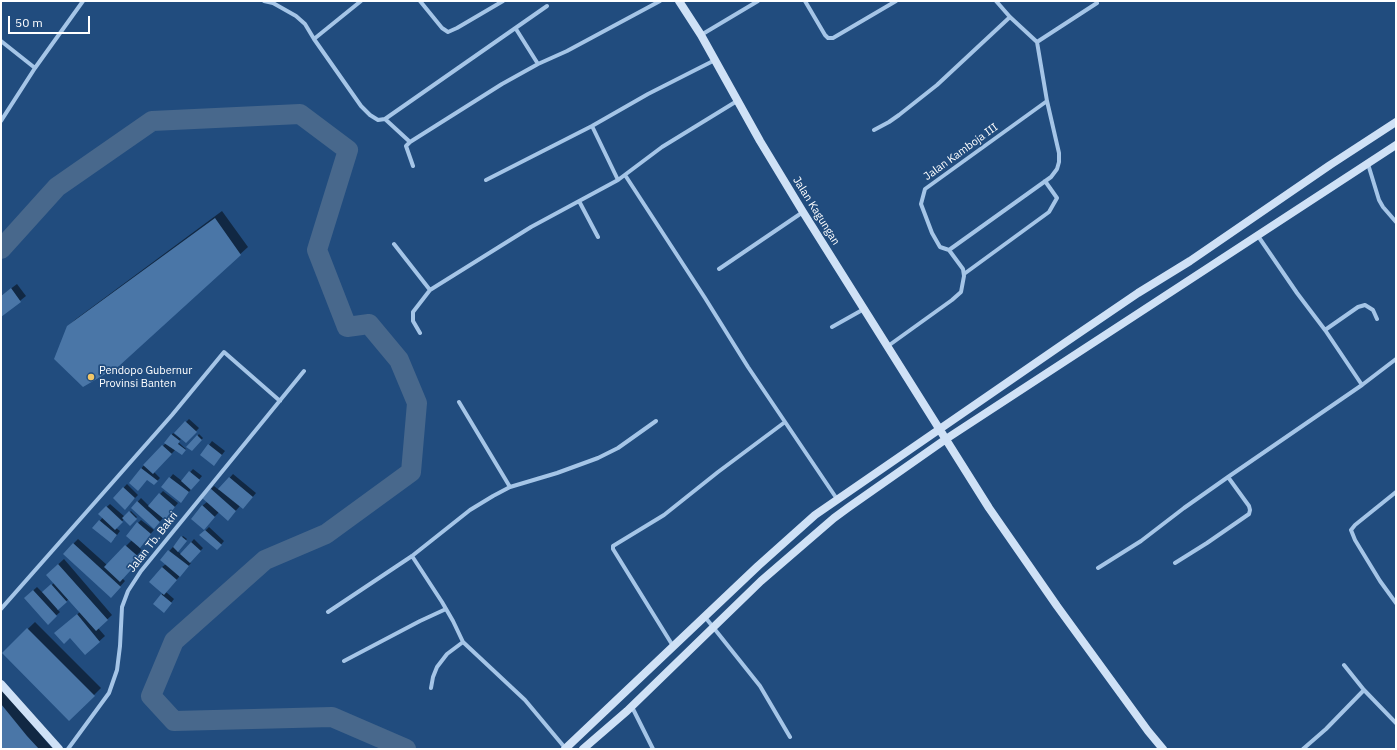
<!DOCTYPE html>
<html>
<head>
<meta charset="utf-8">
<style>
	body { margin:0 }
	#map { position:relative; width:1397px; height:750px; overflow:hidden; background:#214c7e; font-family:"IBM Plex Sans",sans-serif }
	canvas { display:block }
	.frame { position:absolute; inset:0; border:2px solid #fff; pointer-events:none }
	.scale { position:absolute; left:8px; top:16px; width:82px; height:18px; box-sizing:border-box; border:2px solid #fff; border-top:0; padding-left:5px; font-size:12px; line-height:14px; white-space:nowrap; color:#fff; -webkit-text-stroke:3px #214c7e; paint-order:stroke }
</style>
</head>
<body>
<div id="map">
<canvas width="1397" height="750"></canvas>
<div class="frame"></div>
<div class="scale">50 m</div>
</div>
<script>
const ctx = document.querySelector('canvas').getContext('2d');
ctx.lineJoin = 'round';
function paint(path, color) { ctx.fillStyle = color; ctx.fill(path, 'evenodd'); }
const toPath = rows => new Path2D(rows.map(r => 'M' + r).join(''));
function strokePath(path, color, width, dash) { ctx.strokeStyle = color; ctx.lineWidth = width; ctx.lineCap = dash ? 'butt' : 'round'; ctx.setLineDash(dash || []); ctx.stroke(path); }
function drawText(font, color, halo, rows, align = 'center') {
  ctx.font = font + ' "IBM Plex Sans",sans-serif'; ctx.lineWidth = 3.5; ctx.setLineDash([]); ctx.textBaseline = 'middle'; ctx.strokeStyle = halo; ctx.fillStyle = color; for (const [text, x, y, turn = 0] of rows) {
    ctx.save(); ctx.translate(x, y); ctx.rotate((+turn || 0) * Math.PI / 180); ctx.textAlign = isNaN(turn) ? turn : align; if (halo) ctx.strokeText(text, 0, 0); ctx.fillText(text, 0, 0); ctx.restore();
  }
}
const shadow = toPath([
	[222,211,248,247,118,365,68,326,76,319],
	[17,284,26,296,1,316,1,296],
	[189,419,199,428,186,442,186,422],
	[173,433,181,439,178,442,186,449,182,454,176,449,154,472,160,478,157,481,148,479,130,483,144,465,166,443],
	[199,434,203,438,192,450,188,447],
	[212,441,225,451,217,461,209,445],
	[193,469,202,476,184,498,163,487,173,474,182,481],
	[233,474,256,493,246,505,240,506,231,516,219,512,207,525,202,506,207,502,211,489,214,486,219,490],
	[127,484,138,495,125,508,114,498],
	[163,491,178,503,168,515,163,518,154,528,132,508,141,498,149,506],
	[110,504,125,517,131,511,137,517,130,524,124,519,116,528,120,531,114,539,94,528,103,517,99,514],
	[141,520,154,530,139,547,145,554,122,578,125,581,116,591,73,544,78,539,107,565,132,540,138,523],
	[209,527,224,541,220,546,201,535],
	[183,536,187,539,177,551,181,554,194,539,203,548,190,562,191,563,166,592,174,599,167,608,155,604,163,593,162,567,166,564,161,560],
	[64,559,112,615,98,628,105,636,85,654,71,637,61,628,80,612,69,599,57,609,60,612,48,623,25,598,37,587,43,593,55,582,53,569],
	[35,622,101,688,69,720,3,653],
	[1,688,14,704,53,749,1,749]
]);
const river = toPath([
	[1,249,57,187,152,121,300,114,348,150,317,250,347,327,369,324,399,360,417,403,411,472,326,534,265,560,174,641,151,696,174,721,332,717,406,749]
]);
const building = toPath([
	[215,218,241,255,119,366,83,387,54,359,67,326],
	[11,288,21,302,1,317,1,296],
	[185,421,197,432,186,443,174,433],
	[171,434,180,441,178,444,186,450,182,455,164,443],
	[197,435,202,440,192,451,186,447],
	[208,444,222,455,214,466,200,455],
	[162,445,172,454,153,474,143,465],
	[141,468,158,481,154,485,147,480,138,491,129,483],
	[189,471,200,480,191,490,181,481],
	[169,477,189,492,181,503,161,487],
	[229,477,253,497,243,509,218,489],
	[123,487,135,498,125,510,113,498],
	[210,488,236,511,228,521,202,498],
	[159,493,175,507,165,520,148,506],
	[137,501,160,522,154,529,131,508],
	[202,505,215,517,204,530,191,519],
	[106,506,123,522,115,530,98,514],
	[129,511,137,519,130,526,122,518],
	[99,520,117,535,111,543,92,528],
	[137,522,151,534,140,548,126,536],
	[205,530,222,545,217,550,199,535],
	[181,536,187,541,178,552,173,547],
	[191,542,201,551,190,563,180,554],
	[73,543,121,587,111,598,63,554],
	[125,545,141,559,120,582,104,567],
	[168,550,189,566,180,577,160,560],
	[58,564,108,620,96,631,46,575],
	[162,567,177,580,164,595,149,582],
	[51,584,67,602,58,610,42,592],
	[33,590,57,616,48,625,24,598],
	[161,594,172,603,164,613,153,604],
	[77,614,100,642,85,655,70,638,64,644,54,633],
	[27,628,95,696,69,721,2,653],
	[1,704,27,736,39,749,1,749]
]);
const street = toPath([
	[264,1,273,3,296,16,305,24,314,39,361,1],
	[420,1,442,28,448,32,457,28,503,1],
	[805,1,825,35,828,38,833,38,896,1],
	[516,29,538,64],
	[701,35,758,1],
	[314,39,361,106,370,115,378,120,385,119,547,6],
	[1,41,35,68],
	[1037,42,1097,3],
	[385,119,410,142],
	[1,121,35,68,83,1],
	[592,126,618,180],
	[874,130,889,122,899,115,937,85,1010,17],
	[1368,164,1379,200,1383,207,1396,222],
	[413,166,406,146,410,142,502,84,538,64,567,51,660,1],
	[625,175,705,298,748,367,837,499],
	[486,180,592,126,648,94,715,60],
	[579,201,598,237],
	[1258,236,1297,293,1325,330,1362,385],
	[394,244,430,290],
	[949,250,1051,177,1057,169,1059,162,1059,153,1047,101,1037,42,1010,17,996,1],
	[949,250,940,247,932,233,921,204,925,189,1047,101],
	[719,269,803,212],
	[964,274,1049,212,1057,198,1045,181],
	[832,327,864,309],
	[1325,330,1358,307,1365,305,1373,310,1377,319],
	[420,333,413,321,413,312,430,290,531,227,618,180,662,147,737,101],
	[888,346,952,300,961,292,964,276,963,269,949,250],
	[459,402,510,487],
	[1396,492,1355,525,1351,530,1355,540,1380,581,1396,603],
	[412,556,442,602,453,621,463,642,525,700,566,749],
	[1175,563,1207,543,1249,514,1250,510,1249,506,1228,477],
	[1098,568,1141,541,1184,508,1228,477,1362,385,1396,359],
	[1,609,172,415,224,352,280,401],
	[328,612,412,556,470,510,493,496,510,487,557,473,598,458,618,448,656,421],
	[705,617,760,686,790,737],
	[673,646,613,549,613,546,664,515,718,472,785,422],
	[344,661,420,621,446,609],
	[1344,665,1364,690,1396,723],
	[431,688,433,677,437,667,447,654,463,642],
	[632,707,653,749],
	[68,749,109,693,117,670,120,646,122,607,128,591,141,571,304,371],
	[1303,749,1326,729,1364,690]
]);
const secondary = toPath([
	[679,1,701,35,760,141,803,212,989,508,1057,606,1148,731,1163,749],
	[1,684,59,749],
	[565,749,758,566,815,515,1066,342,1138,293,1190,261,1330,165,1396,122],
	[583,749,627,711,761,581,834,518,849,507,946,439,1396,145]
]);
const markers = [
	[91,377,4,"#f3c767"]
];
const streetNames = [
	["Jalan Kamboja III",961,152,-36],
	["Jalan Kagungan",816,211,58],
	["Jalan Tb. Bakri",153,542,-52]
];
const poiNames = [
	["Pendopo Gubernur",99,371],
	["Provinsi Banten",99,384]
];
paint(shadow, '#0007');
strokePath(river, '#48688c', 20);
paint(building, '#4a76a7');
strokePath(street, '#a5c5e7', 4);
strokePath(secondary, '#cfe1f6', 8);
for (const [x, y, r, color] of markers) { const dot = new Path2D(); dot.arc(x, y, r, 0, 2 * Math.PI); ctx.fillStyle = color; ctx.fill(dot); strokePath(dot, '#214c7e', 1.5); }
drawText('11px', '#fff', '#214c7e', streetNames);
drawText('11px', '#fff', '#214c7e', poiNames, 'left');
</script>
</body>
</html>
